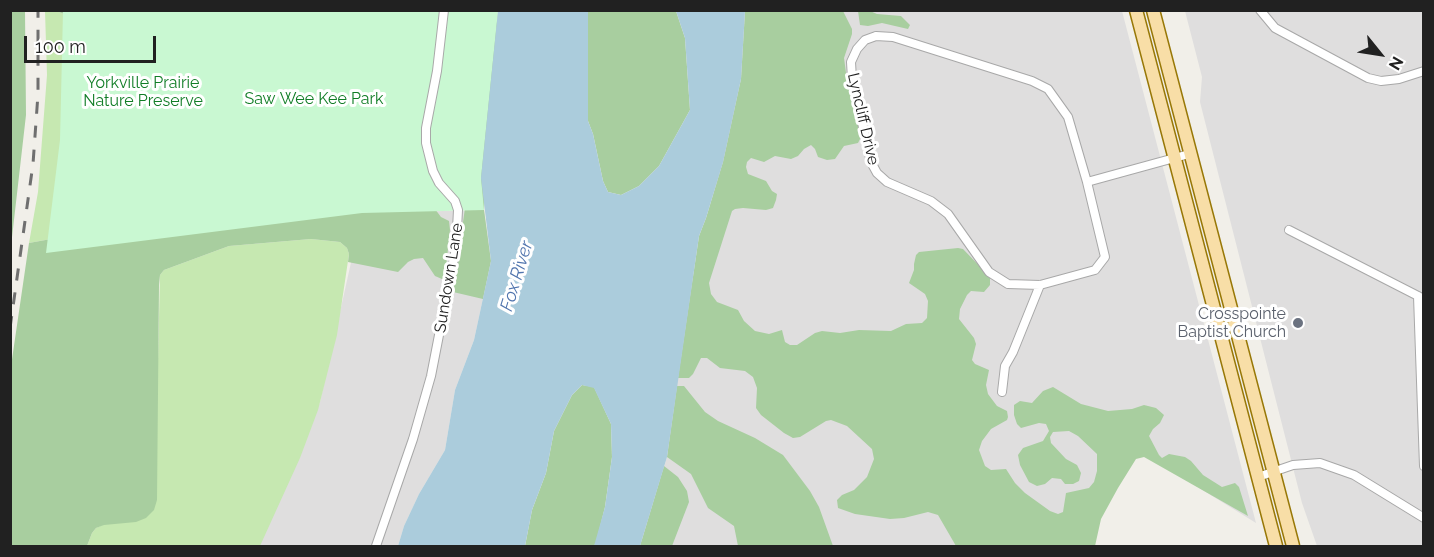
<!DOCTYPE html>
<html>
<head>
<meta charset="utf-8">
<style>
	body { margin:0 }
	#map { position:relative; width:1434px; height:557px; overflow:hidden; background:#f1efe9; font-family:Raleway,sans-serif }
	canvas { display:block }
	.frame { position:absolute; inset:0; border:12px solid #212121; pointer-events:none }
	.north { position:absolute; left:1350px; top:24px; width:60px; height:60px; -webkit-text-stroke:4px #fff; paint-order:stroke; rotate:120deg; font-size:16px; font-weight:700; line-height:24px; text-align:center; color:#212121 }
	.north::after { content:''; display:block; margin:auto; width:21px; height:27px; background:#212121; clip-path:polygon(50% 0,100% 100%,50% 72%,0 100%) }
	.scale { position:absolute; left:24px; top:36px; width:132px; height:27px; box-sizing:border-box; border:3px solid #212121; border-top:0; padding-left:8px; font-size:18px; line-height:21px; white-space:nowrap; color:#212121; -webkit-text-stroke:4px #fff; paint-order:stroke }
</style>
</head>
<body>
<div id="map">
<canvas width="1434" height="557"></canvas>
<div class="frame"></div>
<div class="north">N</div>
<div class="scale">100 m</div>
</div>
<script>
const ctx = document.querySelector('canvas').getContext('2d');
ctx.lineJoin = 'round';
function paint(path, color) { ctx.fillStyle = color; ctx.fill(path, 'evenodd'); }
const toPath = rows => new Path2D(rows.map(r => 'M' + r).join(''));
function strokePath(path, color, width, dash) { ctx.strokeStyle = color; ctx.lineWidth = width; ctx.lineCap = dash ? 'butt' : 'round'; ctx.setLineDash(dash || []); ctx.stroke(path); }
function drawText(font, color, halo, rows, align = 'center') {
  ctx.font = font + ' Raleway,sans-serif'; ctx.lineWidth = 6; ctx.setLineDash([]); ctx.textBaseline = 'middle'; ctx.strokeStyle = halo; ctx.fillStyle = color; for (const [text, x, y, turn = 0] of rows) {
    ctx.save(); ctx.translate(x, y); ctx.rotate((+turn || 0) * Math.PI / 180); ctx.textAlign = isNaN(turn) ? turn : align; if (halo) ctx.strokeText(text, 0, 0); ctx.fillText(text, 0, 0); ctx.restore();
  }
}
const residential = toPath([
	[745,11,1122,11,1256,523,1136,449,1087,543,1092,546,640,546,667,457,689,294,741,79],
	[1185,11,1423,11,1423,546,1317,546,1302,503,1200,102,1202,77],
	[484,210,491,261,474,340,455,390,445,450,419,494,404,526,398,546,257,546,320,402,362,213]
]);
const grass = toPath([
	[45,11,56,11,72,17,84,233,29,243,38,192,47,75],
	[311,239,340,242,347,248,349,254,337,335,318,410,300,458,260,546,87,546,92,533,96,528,157,500,156,444,160,275,164,270,229,246]
]);
const forest = toPath([
	[11,10,25,11,26,115,11,246],
	[56,11,439,11,432,205,441,217,449,221,450,230,445,277,442,279,435,276,423,258,414,259,408,262,398,272,348,262,349,254,347,248,340,242,311,239,229,246,164,270,160,275,159,285,157,500,154,510,146,518,136,522,104,525,96,528,92,533,87,546,11,546,10,373,29,243,84,233,72,17],
	[498,11,484,210,491,261,483,299,453,292,465,208],
	[588,11,676,11,685,38,690,110,659,166,639,186,621,195,608,192,603,181,593,134,588,121],
	[745,11,843,11,852,29,852,34,844,58,847,80,860,130,860,139,858,143,844,146,835,159,827,160,818,157,815,149,811,145,804,149,798,156,791,159,775,156,764,162,751,158,747,162,746,167,748,174,766,181,772,191,777,194,776,200,773,208,766,210,743,208,735,209,732,211,709,283,711,294,717,302,738,310,744,321,755,331,769,334,782,330,785,342,790,345,797,345,815,333,822,331,840,333,859,330,891,331,906,324,922,323,927,318,928,301,925,294,909,283,914,270,914,264,916,255,919,252,958,248,963,249,990,277,990,285,984,292,971,291,967,295,960,309,959,319,974,338,976,344,972,360,975,364,989,370,986,385,988,394,997,406,1007,411,1008,417,1007,420,991,429,982,441,979,450,985,466,991,470,1006,469,1015,483,1025,493,1050,511,1058,514,1063,512,1066,493,1089,488,1094,482,1097,471,1097,454,1078,436,1069,431,1053,432,1050,437,1051,443,1066,459,1077,465,1081,473,1079,481,1073,484,1065,484,1061,479,1052,478,1045,484,1037,486,1029,482,1020,465,1018,455,1023,448,1043,441,1049,431,1046,424,1039,423,1021,428,1017,424,1014,415,1014,405,1020,401,1032,403,1043,391,1053,387,1081,404,1108,411,1132,409,1144,405,1156,408,1164,415,1160,423,1153,429,1149,436,1159,455,1162,458,1169,454,1185,457,1191,461,1203,475,1222,487,1235,483,1239,487,1248,516,1144,457,1136,459,1118,488,1101,519,1095,546,956,546,938,515,928,512,904,518,890,519,855,514,838,508,837,500,842,495,854,490,867,477,874,459,872,449,847,426,831,420,826,421,800,437,793,438,784,433,761,415,756,408,757,388,753,377,745,371,720,368,707,358,701,358,693,374,689,378,678,378,699,236,706,218,723,162,741,79],
	[858,11,870,11,877,14,901,16,910,25,908,29,882,23,868,26,860,25],
	[582,385,594,387,611,424,612,457,605,507,596,543,594,546,525,546,532,510,546,473,554,431,572,395],
	[677,386,684,386,705,412,718,421,755,438,783,455,810,491,819,507,833,546,738,546,734,526,708,508,691,474,667,457],
	[664,466,678,477,687,491,689,502,672,546,640,546]
]);
const park = toPath([
	[63,11,498,11,481,178,484,210,362,213,46,253,60,140]
]);
const water = toPath([
	[498,11,588,11,588,121,593,134,603,181,608,192,621,195,639,186,659,166,690,110,685,38,676,11,745,11,741,79,723,162,706,218,699,236,667,457,640,546,594,546,605,507,612,457,611,424,594,388,582,385,572,395,554,431,546,473,532,510,525,546,398,546,404,526,419,494,445,450,455,390,474,340,491,261,481,178]
]);
const minor = toPath([
	[1260,10,1275,28,1368,78,1381,81,1399,79,1424,71],
	[876,36,893,37,1032,81,1048,89,1068,117,1087,182,1105,257,1095,270,1040,285,1008,284,989,272,948,214,931,201,887,182,877,173,871,162,852,79,851,62,857,49,865,40,876,36],
	[1087,182,1189,154],
	[1289,230,1422,298],
	[1418,296,1424,466],
	[1002,392,1005,366,1013,352,1040,285],
	[1258,477,1293,465,1320,463,1354,475,1424,518],
	[376,546,413,439,431,376,456,248,458,210,455,201,439,183,433,171,426,143,426,128,437,71,444,10]
]);
const primary = toPath([
	[1136,10,1276,546],
	[1153,10,1293,546]
]);
const rail = toPath([
	[10,328,33,164,38,94,38,10]
]);
const markers = [
	[1298,323,6,"#6b7280"]
];
const parkNames = [
	["Yorkville Prairie",143,83],
	["Nature Preserve",143,101],
	["Saw Wee Kee Park",314,99]
];
const streetNames = [
	["Lyncliff Drive",863,119,77],
	["Sundown Lane",449,278,-81]
];
const worshipNames = [
	["Crosspointe",1286,314],
	["Baptist Church",1286,332]
];
const waterNames = [
	["Fox River",517,276,-73]
];
paint(residential, '#dfdede');
paint(grass, '#c6e8b1');
paint(forest, '#a8ce9f');
paint(park, '#c9f8d2');
paint(water, '#abccdc');
strokePath(minor, '#a8a8a8', 10);
strokePath(primary, '#987807', 15);
strokePath(minor, '#fff', 8);
strokePath(primary, '#f8dea7', 12);
strokePath(rail, '#6f6f6f', 3, [12, 12]);
for (const [x, y, r, color] of markers) { const dot = new Path2D(); dot.arc(x, y, r, 0, 2 * Math.PI); ctx.fillStyle = color; ctx.fill(dot); strokePath(dot, '#fff', 2); }
drawText('16px', '#117d26', '#fff', parkNames);
drawText('16px', '#212121', '#fff', streetNames);
drawText('16px', '#5b616d', '#fff', worshipNames, 'right');
drawText('italic 18px', '#5175ae', '#fff', waterNames);
</script>
</body>
</html>
